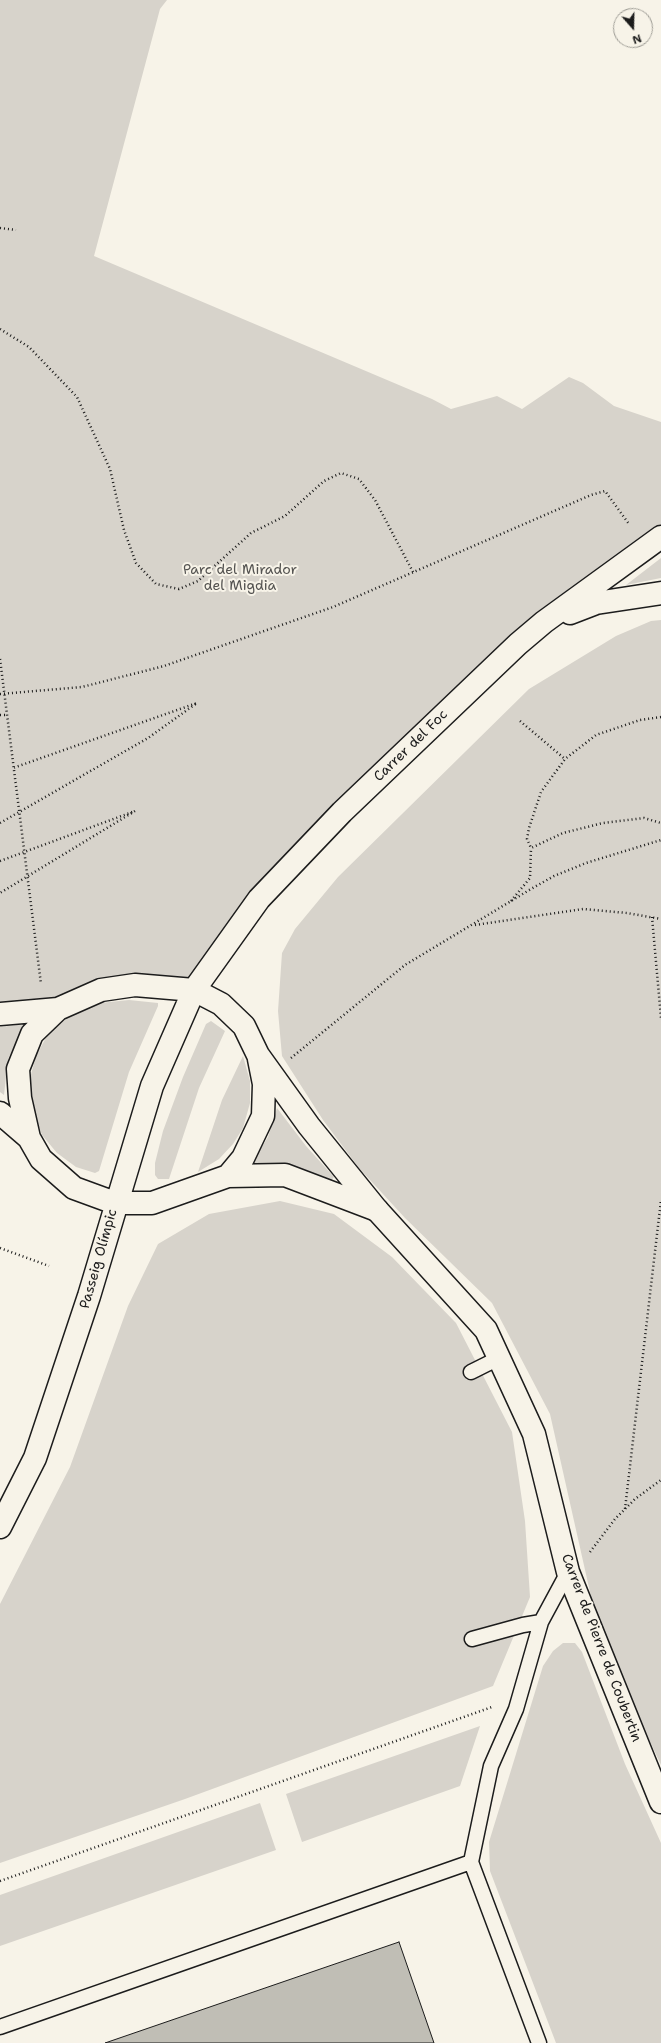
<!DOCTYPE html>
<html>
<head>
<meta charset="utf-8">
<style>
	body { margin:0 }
	#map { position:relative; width:661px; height:2043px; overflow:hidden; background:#f7f3e8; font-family:"Shantell Sans",sans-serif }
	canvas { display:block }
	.north { position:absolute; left:613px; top:8px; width:40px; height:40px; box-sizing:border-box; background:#f7f3e8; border:1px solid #9f9d96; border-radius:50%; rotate:160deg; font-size:11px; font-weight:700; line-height:16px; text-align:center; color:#1c1c1c }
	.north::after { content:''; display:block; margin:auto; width:14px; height:18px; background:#1c1c1c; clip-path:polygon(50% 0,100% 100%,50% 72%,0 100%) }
</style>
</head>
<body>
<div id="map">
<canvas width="661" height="2043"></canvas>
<div class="north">N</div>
</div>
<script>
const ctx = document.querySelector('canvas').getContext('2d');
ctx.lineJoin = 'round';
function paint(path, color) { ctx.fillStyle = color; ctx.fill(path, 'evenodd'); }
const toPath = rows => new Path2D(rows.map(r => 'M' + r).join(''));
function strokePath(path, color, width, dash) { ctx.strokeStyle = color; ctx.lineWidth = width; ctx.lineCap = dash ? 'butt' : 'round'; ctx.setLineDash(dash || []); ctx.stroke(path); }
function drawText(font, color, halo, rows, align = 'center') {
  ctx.font = font + ' "Shantell Sans",sans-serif'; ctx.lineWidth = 4; ctx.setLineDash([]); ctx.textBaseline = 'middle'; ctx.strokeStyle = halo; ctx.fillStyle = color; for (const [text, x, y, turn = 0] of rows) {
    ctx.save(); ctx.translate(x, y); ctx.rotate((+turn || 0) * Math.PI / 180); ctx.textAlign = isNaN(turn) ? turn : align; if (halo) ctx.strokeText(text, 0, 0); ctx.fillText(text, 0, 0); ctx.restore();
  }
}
const green = toPath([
	[0,0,167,0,160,9,94,256,432,399,451,409,497,396,522,409,569,377,583,383,614,406,661,422,661,537,544,622,342,812,194,990,135,985,0,1014],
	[661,558,661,578,626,585],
	[661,620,661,1765,636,1712,592,1601,550,1414,492,1303,405,1218,359,1168,323,1120,282,1056,278,1011,282,953,295,929,338,877,529,689,616,636,651,621],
	[129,1000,158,1003,158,1006,129,1072,99,1171,95,1173,76,1167,57,1153,42,1135,32,1108,29,1082,36,1056,48,1034,70,1016,100,1003],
	[211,1021,225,1031,199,1088,169,1179,158,1179,155,1175,155,1163,163,1131,183,1077,206,1024],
	[25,1024,8,1059,4,1095,0,1092,0,1027],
	[243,1056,250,1081,250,1103,243,1128,233,1144,219,1159,198,1172,222,1100],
	[277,1108,306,1146,334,1177,329,1183,294,1169,252,1163,268,1137],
	[280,1201,334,1214,392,1257,456,1323,512,1432,525,1521,530,1597,493,1686,185,1799,0,1863,0,1604,70,1467,128,1306,158,1244,209,1214],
	[563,1643,575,1643,582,1652,625,1764,661,1843,661,2043,556,2043,490,1871,489,1842,543,1666,553,1651],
	[480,1726,460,1786,302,1842,286,1794],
	[260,1803,276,1850,0,1946,0,1895]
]);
const building = toPath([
	[399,1942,434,2043,105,2043,399,1942]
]);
const path = toPath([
	[0,228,16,230],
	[0,329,29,347,77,397,110,469,124,530,136,563,156,584,179,589,198,581,251,533,285,516,324,481,341,473,359,479,375,500,413,572],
	[0,659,41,984],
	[0,694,82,687,164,666,333,607,591,495,605,491,629,524],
	[0,715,7,715],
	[661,717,640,720,596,735,565,759,541,792,529,828,527,839,531,848,563,833,603,823,644,818,661,823],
	[520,721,565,759],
	[0,823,148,738,197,703,13,768],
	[0,861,135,811,0,893],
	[511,901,530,878,531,848],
	[652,917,661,1018],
	[475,925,583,909,627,913,661,919],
	[291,1058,405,965,531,889,554,876,586,863,661,840],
	[0,1248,49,1266],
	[625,1509,661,1200],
	[590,1552,615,1519,635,1499,661,1480],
	[0,1881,492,1707]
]);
const service = toPath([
	[471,1372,499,1358],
	[472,1639,523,1625,541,1622],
	[0,2027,471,1862],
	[539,2043,471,1862,491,1766,516,1709,541,1622,568,1572]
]);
const minor = toPath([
	[377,1210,486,1330,534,1434,568,1572,661,1802]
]);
const tertiary = toPath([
	[570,613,596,603,661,593],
	[0,1014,58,1009,101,990,135,985,194,990,221,1004,244,1026,258,1055,309,1126,377,1210],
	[0,1113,29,1138,41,1159,74,1188,115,1203,152,1203,228,1176,285,1175,377,1210],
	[29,1138,20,1098,18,1069,32,1034,58,1009],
	[228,1176,243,1158,263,1116,264,1084,259,1059],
	[0,1527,35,1458,89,1296,152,1086,194,990,259,899,342,812,518,644,544,622,661,537]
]);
const parkNames = [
	["Parc del Mirador",240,570],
	["del Migdia",240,586]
];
const streetNames = [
	["Carrer del Foc",411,746,-44],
	["Passeig Olímpic",99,1259,-74],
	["Carrer de Pierre de Coubertin",601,1648,69]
];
paint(green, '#d7d3cb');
paint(building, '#c0beb5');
strokePath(building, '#1c1c1c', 1);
strokePath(service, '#1c1c1c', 17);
strokePath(minor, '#1c1c1c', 25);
strokePath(tertiary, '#1c1c1c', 25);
strokePath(path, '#1c1c1c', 2.5, [1, 3]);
strokePath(service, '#f7f3e8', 14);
strokePath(minor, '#f7f3e8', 22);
strokePath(tertiary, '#f7f3e8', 22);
drawText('14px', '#545351', '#f7f3e8', parkNames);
drawText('14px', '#1c1c1c', '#f7f3e8', streetNames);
</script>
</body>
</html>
